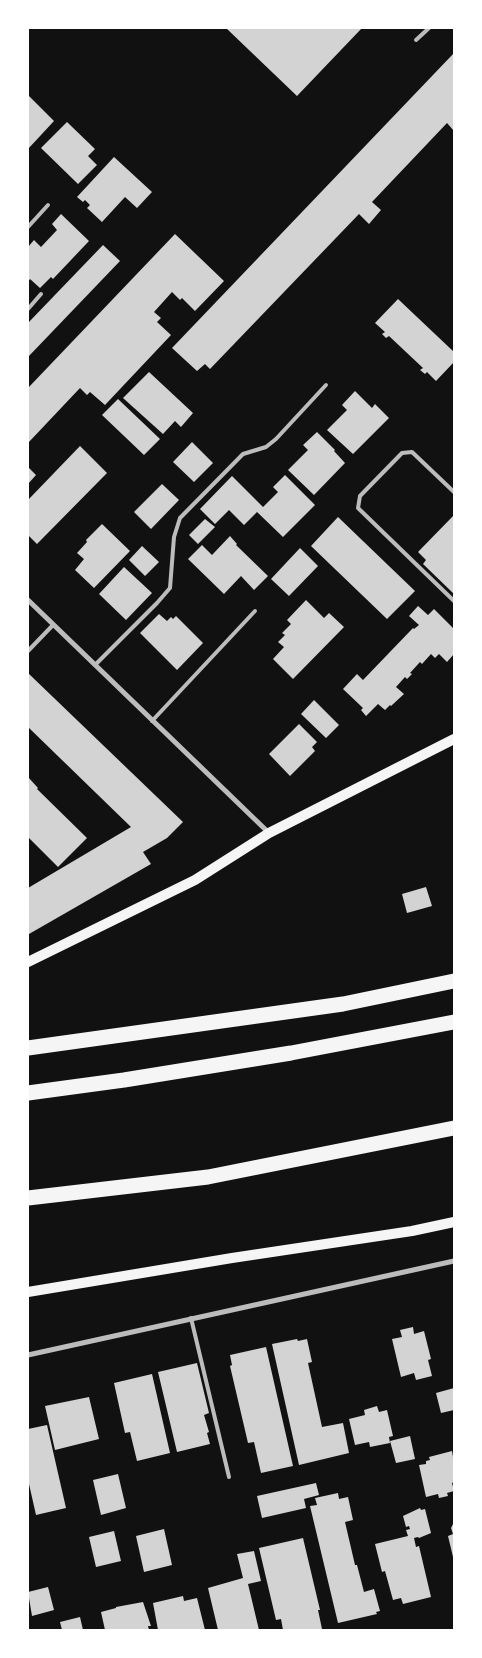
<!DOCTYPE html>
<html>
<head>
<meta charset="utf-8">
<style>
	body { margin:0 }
	#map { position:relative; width:482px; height:1658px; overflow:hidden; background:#111; font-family:"Work Sans",sans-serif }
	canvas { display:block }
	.frame { position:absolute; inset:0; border:29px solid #fff; pointer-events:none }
</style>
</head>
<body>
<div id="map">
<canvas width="482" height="1658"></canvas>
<div class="frame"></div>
</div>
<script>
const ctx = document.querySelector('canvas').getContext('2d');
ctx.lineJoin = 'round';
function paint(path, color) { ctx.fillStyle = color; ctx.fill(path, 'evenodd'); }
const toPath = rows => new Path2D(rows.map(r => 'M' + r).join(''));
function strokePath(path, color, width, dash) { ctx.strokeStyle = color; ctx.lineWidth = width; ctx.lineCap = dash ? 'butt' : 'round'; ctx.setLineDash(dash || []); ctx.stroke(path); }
const building = toPath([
	[226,28,362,28,297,96],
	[454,53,454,131,447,123,372,202,381,210,369,224,359,214,210,369,205,364,197,371,172,348],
	[28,95,54,121,28,149],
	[67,122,95,149,88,156,97,165,78,184,41,148],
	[114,157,152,192,137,208,125,197,102,222,87,208,90,205,85,200,83,202,77,197],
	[61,214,89,241,53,279,51,277,40,288,30,279,28,282,28,258,29,256,28,255,28,247,34,240,41,247,57,230,52,224],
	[175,234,224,281,195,311,182,298,180,300,172,292,154,312,161,318,157,322,171,335,105,405,90,392,87,395,80,388,28,443,28,388],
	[103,245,120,261,28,357,28,323],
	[398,299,454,352,454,362,436,381,427,372,425,374,420,370,423,368,389,336,386,338,382,334,385,332,375,323],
	[149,372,193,413,181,427,175,421,163,434,123,398],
	[355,391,372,408,375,404,389,418,353,454,327,430,347,410,342,405],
	[118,399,160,439,144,455,102,415],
	[317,432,335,450,334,451,345,463,314,495,288,470,308,450,303,445],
	[192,442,213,463,194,482,173,462],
	[80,446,107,473,37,544,28,535,28,500],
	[28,467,36,475,28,484],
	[285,475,315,505,283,537,257,512,244,525,229,510,215,524,200,509,232,476,263,507,278,492,273,487],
	[162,484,179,500,151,529,134,512],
	[454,515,454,594,423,564,426,560,418,552],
	[338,517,415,591,387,619,311,546],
	[205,519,215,527,198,544,189,535],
	[102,524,130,551,94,588,75,570,84,559,77,553,87,542,86,540],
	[230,536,237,544,236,545,268,576,254,590,241,576,224,594,188,559,202,545,212,555],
	[142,546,159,562,145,576,129,560],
	[300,548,318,566,289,596,271,579],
	[124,567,152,593,126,620,99,594],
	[306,600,324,618,329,613,344,627,293,679,273,659,284,647,278,642,285,635,282,633,291,624,287,620],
	[418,606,428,615,434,609,454,629,454,654,447,662,439,654,435,658,431,654,422,664,420,662,410,673,412,674,407,679,405,677,396,687,404,694,391,706,390,705,385,710,378,704,366,716,361,710,363,708,343,689,357,674,363,680,413,628,414,629,419,625,409,616],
	[159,614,167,621,171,617,173,619,176,616,203,643,177,670,140,633],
	[28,673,183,822,167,838,143,852,151,864,29,934,28,888,131,827,28,727],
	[314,700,339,725,326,738,301,714],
	[299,724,317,742,312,747,315,751,290,776,269,754],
	[28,777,38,788,37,789,87,838,58,867,28,837],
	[426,887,432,906,407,913,402,894],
	[413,1327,414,1334,424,1331,431,1359,428,1360,432,1376,416,1380,414,1373,401,1377,392,1339,402,1337,400,1330],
	[297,1339,298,1341,307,1339,312,1362,308,1363,322,1427,343,1423,349,1453,299,1465,272,1344],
	[266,1347,293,1466,261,1473,254,1442,248,1443,230,1366,232,1365,230,1355],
	[197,1363,209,1413,204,1415,209,1432,207,1433,210,1444,177,1452,158,1372],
	[152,1374,170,1453,137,1461,130,1432,125,1433,114,1383],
	[454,1388,454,1410,441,1413,436,1393],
	[89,1397,99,1439,55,1450,45,1406],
	[377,1406,379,1412,387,1410,393,1436,389,1437,390,1443,370,1447,369,1442,355,1445,349,1419,365,1415,364,1410],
	[47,1425,66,1508,36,1515,29,1484,28,1484,28,1429],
	[410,1436,415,1459,396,1463,390,1441],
	[452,1451,453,1457,454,1457,454,1482,452,1483,454,1491,447,1493,448,1496,439,1498,438,1494,426,1497,419,1465,426,1464,426,1461,430,1460,429,1457],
	[118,1474,126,1508,101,1515,93,1480],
	[316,1483,319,1495,304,1499,306,1508,262,1518,257,1496],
	[338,1493,339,1499,348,1497,353,1520,345,1522,355,1565,357,1565,364,1592,374,1589,380,1611,376,1612,377,1614,338,1623,310,1506,317,1505,315,1498],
	[420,1508,421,1510,425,1509,431,1533,419,1538,418,1537,414,1538,416,1547,419,1546,431,1597,403,1604,401,1598,393,1600,385,1571,382,1572,375,1544,408,1536,406,1530,410,1529,409,1526,406,1527,403,1516],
	[454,1522,454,1561,448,1536,453,1534,451,1528],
	[164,1529,172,1565,144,1572,136,1536],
	[114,1531,121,1561,96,1567,89,1537],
	[303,1538,320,1610,318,1610,322,1629,315,1630,283,1630,281,1619,276,1620,259,1548],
	[254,1551,261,1581,248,1584,259,1630,218,1630,208,1588,243,1578,237,1554],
	[48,1587,54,1610,32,1616,28,1592],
	[183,1596,184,1601,197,1598,205,1630,158,1630,153,1603],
	[143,1602,151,1626,148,1626,149,1630,105,1630,101,1612,116,1608,116,1607],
	[80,1617,83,1630,62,1630,60,1622]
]);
const service = toPath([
	[416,40,429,28],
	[28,227,48,205],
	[28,309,41,294],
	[454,492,412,452,402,453,360,496,358,508,454,601],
	[28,651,53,625],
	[95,665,157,603,170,588,174,537,180,518,243,454,266,447,276,439,326,385],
	[152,721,255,611],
	[191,1318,229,1477]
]);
const minor = toPath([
	[28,600,269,833],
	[28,1355,454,1261]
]);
const secondary = toPath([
	[28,962,195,880,269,833,454,739],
	[28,1292,232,1258,412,1231,454,1222]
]);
const motorway = toPath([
	[28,1048,343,1004,454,981],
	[28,1093,124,1080,291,1053,454,1022],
	[28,1198,208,1177,454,1128]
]);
paint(building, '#d3d3d3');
strokePath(service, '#bcbcbc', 4);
strokePath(minor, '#bcbcbc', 5);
strokePath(secondary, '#f5f5f5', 10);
strokePath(motorway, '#f5f5f5', 15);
</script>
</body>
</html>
